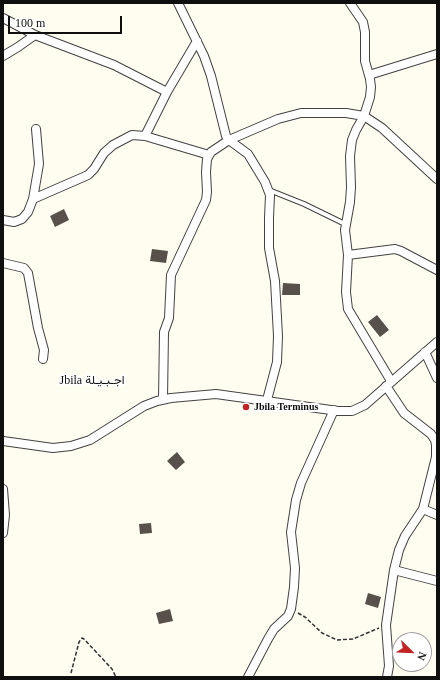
<!DOCTYPE html>
<html>
<head>
<meta charset="utf-8">
<style>
	body { margin:0 }
	#map { position:relative; width:440px; height:680px; overflow:hidden; background:#fffdf0; font-family:"Times New Roman",serif }
	canvas { display:block }
	.frame { position:absolute; inset:0; border:4px solid #0f0f0f; pointer-events:none }
	.north { position:absolute; left:392px; top:632px; width:40px; height:40px; box-sizing:border-box; background:#fff; border:1px solid #9f9f9f; border-radius:50%; rotate:113deg; font-size:11px; font-weight:700; line-height:16px; text-align:center; color:#0f0f0f }
	.north::after { content:''; display:block; margin:auto; width:14px; height:18px; background:#c32323; clip-path:polygon(50% 0,100% 100%,50% 72%,0 100%) }
	.scale { position:absolute; left:8px; top:16px; width:114px; height:18px; box-sizing:border-box; border:2px solid #0f0f0f; border-top:0; padding-left:5px; font-size:12px; line-height:14px; white-space:nowrap; color:#0f0f0f; -webkit-text-stroke:3px #fff; paint-order:stroke }
</style>
</head>
<body>
<div id="map">
<canvas width="440" height="680"></canvas>
<div class="frame"></div>
<div class="north">N</div>
<div class="scale">100 m</div>
</div>
<script>
const ctx = document.querySelector('canvas').getContext('2d');
ctx.lineJoin = 'round';
function paint(path, color) { ctx.fillStyle = color; ctx.fill(path, 'evenodd'); }
const toPath = rows => new Path2D(rows.map(r => 'M' + r).join(''));
function strokePath(path, color, width, dash) { ctx.strokeStyle = color; ctx.lineWidth = width; ctx.lineCap = dash ? 'butt' : 'round'; ctx.setLineDash(dash || []); ctx.stroke(path); }
function drawText(font, color, halo, rows, align = 'center') {
  ctx.font = font + ' "Times New Roman",Vazirmatn,serif'; ctx.lineWidth = 4; ctx.setLineDash([]); ctx.textBaseline = 'middle'; ctx.strokeStyle = halo; ctx.fillStyle = color; for (const [text, x, y, turn = 0] of rows) {
    ctx.save(); ctx.translate(x, y); ctx.rotate((+turn || 0) * Math.PI / 180); ctx.textAlign = isNaN(turn) ? turn : align; if (halo) ctx.strokeText(text, 0, 0); ctx.fillText(text, 0, 0); ctx.restore();
  }
}
const building = toPath([
	[64,209,69,220,55,227,50,216],
	[152,249,168,251,166,263,150,261],
	[283,283,300,284,300,295,282,295],
	[377,315,389,330,380,337,368,322],
	[177,452,185,462,176,470,167,461],
	[151,523,152,533,140,534,139,524],
	[368,593,381,597,378,608,365,604],
	[170,609,173,621,159,624,156,613]
]);
const path = toPath([
	[298,613,305,617,322,633,337,640,353,639,379,628],
	[71,673,79,642,82,638,84,639,112,669,116,677]
]);
const lane = toPath([
	[269,190,304,204,345,224]
]);
const street = toPath([
	[178,3,204,56,211,76,226,136,229,140,248,154,265,182,270,195,269,218,269,248,275,281,278,336,277,362,267,400],
	[350,3,363,22,365,32,365,61,370,79,371,87,370,97,364,116,356,130,352,140,350,156,351,187,350,202,345,230,348,255,346,292,348,309,391,381],
	[3,18,35,35,114,65,167,92],
	[3,56,18,47,35,35],
	[369,75,437,54],
	[145,136,167,92,197,41],
	[33,199,88,175,94,169,104,153,113,145,132,135,145,136,209,155],
	[3,220,14,222,22,219,28,212,33,199,39,164,36,129],
	[348,255,395,249,401,251,437,270],
	[3,263,24,268,28,273,38,328,44,350,43,359],
	[425,352,437,378],
	[386,386,404,413,431,434,435,440,436,445,436,457,423,509,405,536,399,550,394,570,386,625,389,666,387,677],
	[163,399,164,332,169,318,171,275,206,200,207,192,206,172,207,159,211,152,229,140,278,119,301,113,346,113,364,116,382,128,437,179],
	[3,441,53,448,71,446,90,440,144,406,157,401,171,398,216,394,338,411,352,411,365,405,437,342],
	[3,489,5,515,3,533],
	[423,509,437,515],
	[394,570,437,581],
	[248,677,268,639,274,629,288,616,291,609,294,587,295,568,291,532,296,500,301,483,334,410]
]);
const markers = [
	[246,407,4,"#c32323"]
];
const poiNames = [
	["Jbila Terminus",254,407]
];
const quarterNames = [
	["Jbila اجـبـيـلة",92,381]
];
paint(building, '#58504b');
strokePath(lane, '#424242', 6);
strokePath(street, '#424242', 10);
strokePath(path, '#313131', 1.5, [4, 2]);
strokePath(lane, '#fff', 4);
strokePath(street, '#fff', 8);
for (const [x, y, r, color] of markers) { const dot = new Path2D(); dot.arc(x, y, r, 0, 2 * Math.PI); ctx.fillStyle = color; ctx.fill(dot); strokePath(dot, '#fff', 1.5); }
drawText('bold 10px', '#0f0f0f', '#fff', poiNames, 'left');
drawText('12px', '#0f0f0f', '#fff', quarterNames);
</script>
</body>
</html>
